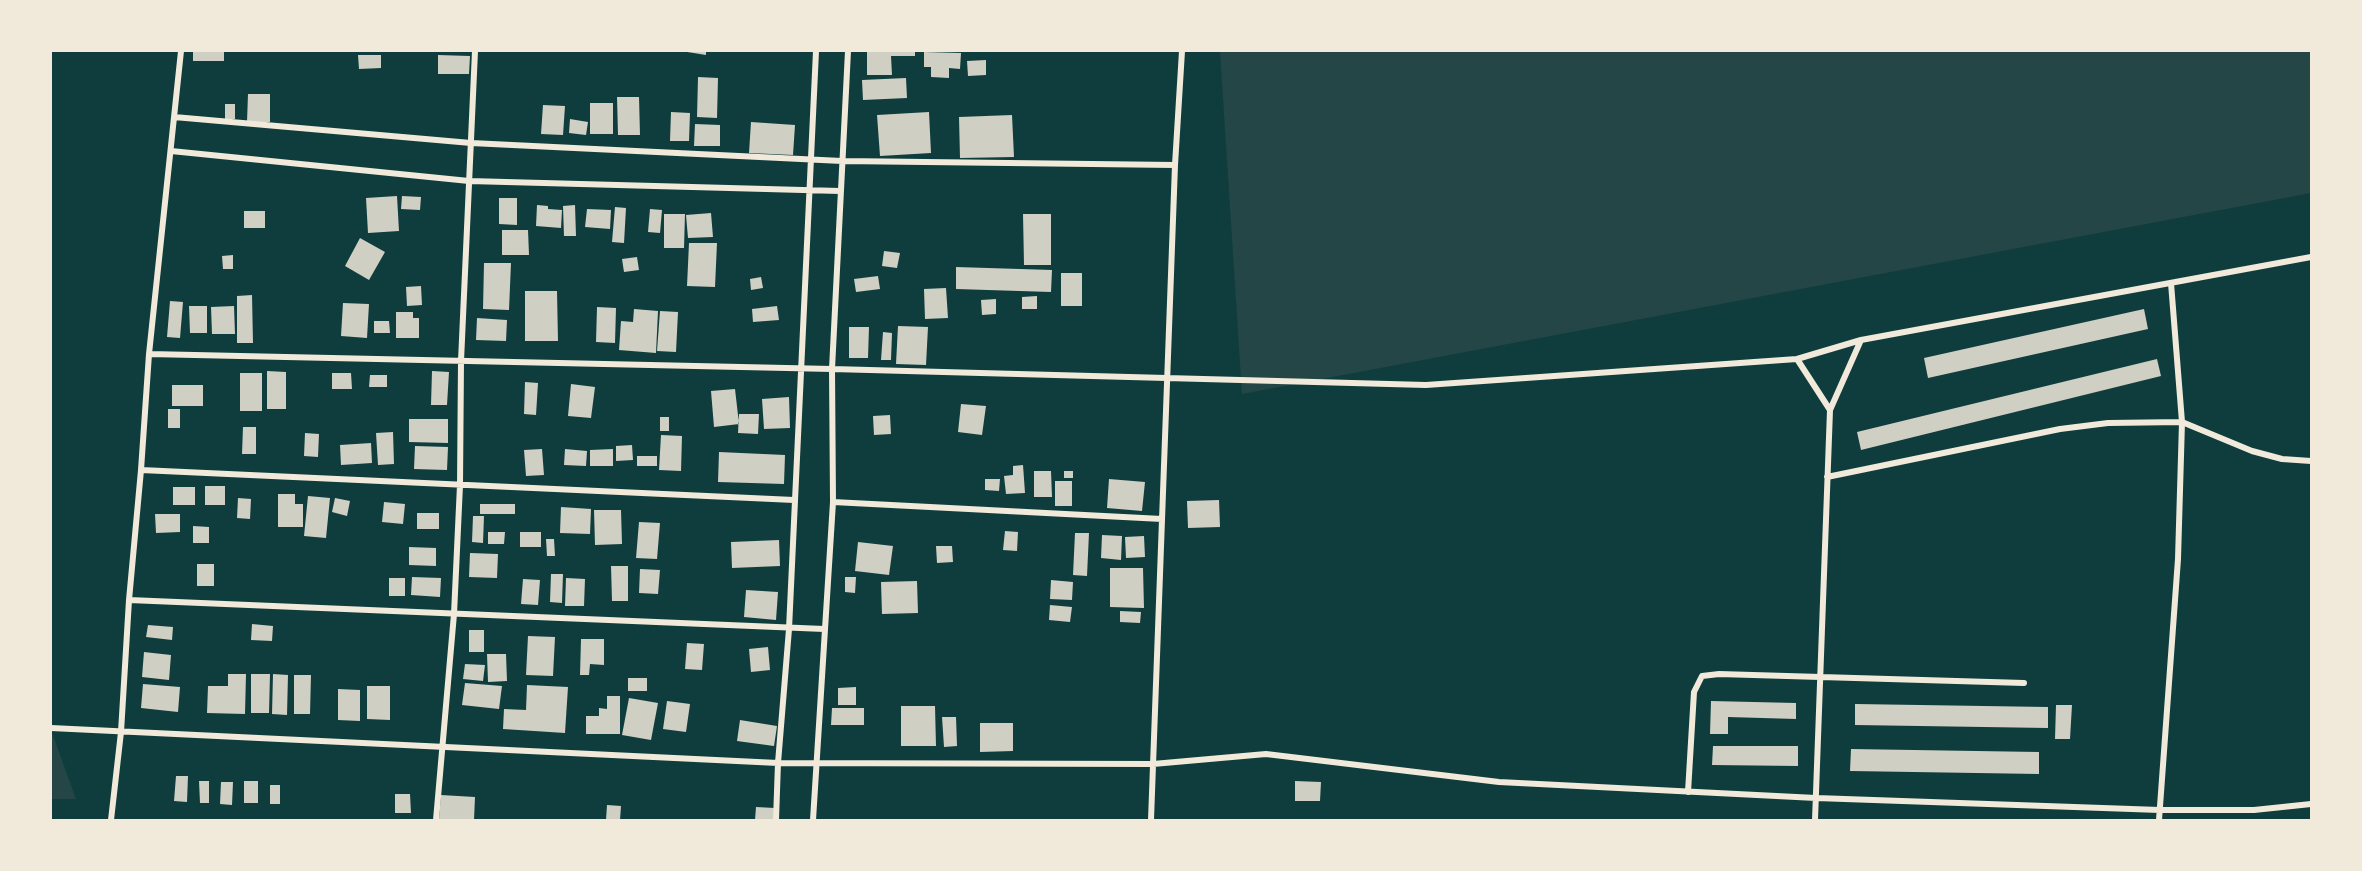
<!DOCTYPE html>
<html>
<head>
<meta charset="utf-8">
<style>
	body { margin:0 }
	#map { position:relative; width:2362px; height:871px; overflow:hidden; background:#0f3d3e; font-family:Inter,sans-serif }
	canvas { display:block }
	.frame { position:absolute; inset:0; border:52px solid #f1e9da; pointer-events:none }
</style>
</head>
<body>
<div id="map">
<canvas width="2362" height="871"></canvas>
<div class="frame"></div>
</div>
<script>
const ctx = document.querySelector('canvas').getContext('2d');
ctx.lineJoin = 'round';
function paint(path, color) { ctx.fillStyle = color; ctx.fill(path, 'evenodd'); }
const toPath = rows => new Path2D(rows.map(r => 'M' + r).join(''));
function strokePath(path, color, width, dash) { ctx.strokeStyle = color; ctx.lineWidth = width; ctx.lineCap = dash ? 'butt' : 'round'; ctx.setLineDash(dash || []); ctx.stroke(path); }
const green = toPath([
	[1220,51,2311,51,2311,193,1242,394],
	[51,730,76,799,51,799]
]);
const building = toPath([
	[193,51,224,51,224,61,193,61],
	[681,51,706,51,706,55],
	[867,51,915,51,915,56,891,56,892,75,867,75],
	[924,52,961,53,960,69,949,68,949,78,931,77,931,67,924,67],
	[358,55,381,55,381,68,359,69],
	[438,55,470,56,469,74,438,74],
	[986,60,986,75,968,76,967,61],
	[698,77,718,78,717,118,697,117],
	[906,78,907,98,863,100,862,80],
	[248,94,270,94,270,122,247,122],
	[617,97,639,97,640,135,618,135],
	[590,103,613,103,613,134,590,134],
	[225,104,235,104,235,119,225,119],
	[543,105,565,106,563,135,541,134],
	[671,112,690,113,689,141,670,141],
	[929,112,931,153,880,156,877,115],
	[1012,115,1014,157,960,158,959,117],
	[570,119,588,122,586,135,569,133],
	[751,122,795,125,793,155,749,153],
	[695,124,720,125,720,146,694,146],
	[397,196,399,231,368,233,366,198],
	[402,196,421,197,420,210,401,209],
	[499,198,517,198,517,225,499,224],
	[537,205,548,206,548,209,562,210,561,228,536,226],
	[575,205,576,236,564,236,563,206],
	[615,207,626,208,624,243,612,242],
	[587,209,611,210,610,229,585,227],
	[650,209,662,210,660,233,648,232],
	[244,211,265,211,265,228,244,228],
	[711,213,713,237,688,238,686,215],
	[664,214,685,214,684,248,664,248],
	[1023,214,1051,214,1051,265,1024,265],
	[502,230,528,230,529,255,502,255],
	[360,238,385,252,369,280,345,266],
	[689,243,717,243,715,287,687,286],
	[884,251,900,253,897,268,882,266],
	[233,255,233,269,223,269,222,256],
	[637,257,639,270,624,272,622,259],
	[484,263,511,263,509,310,483,309],
	[956,267,1052,270,1051,292,956,289],
	[1061,273,1082,273,1082,306,1061,306],
	[878,276,880,289,856,292,854,279],
	[761,277,763,288,751,290,750,279],
	[421,286,422,305,407,306,406,287],
	[946,288,948,318,925,319,924,289],
	[525,291,557,291,558,341,525,341],
	[252,295,253,343,237,343,237,296],
	[1037,296,1037,309,1022,309,1022,297],
	[996,299,996,314,982,315,981,300],
	[170,301,183,302,180,338,167,337],
	[343,303,369,304,367,338,341,336],
	[189,306,207,306,207,333,190,333],
	[234,306,235,334,212,334,211,307],
	[777,306,779,320,753,322,752,309],
	[597,307,616,308,615,343,596,342],
	[634,309,658,311,656,353,619,350,621,321,633,322],
	[2144,309,2148,329,1928,378,1924,358],
	[660,311,678,312,676,352,657,351],
	[396,312,413,312,413,318,419,318,419,338,396,338],
	[477,318,507,320,506,341,476,340],
	[374,321,389,321,390,333,374,333],
	[898,326,928,327,926,365,896,364],
	[849,327,869,327,868,358,849,358],
	[883,332,892,333,891,360,881,360],
	[2157,359,2161,376,1861,450,1857,432],
	[267,371,286,372,286,409,267,409],
	[432,371,449,372,447,405,431,405],
	[240,373,262,373,262,411,240,411],
	[332,373,351,373,352,389,332,389],
	[370,375,387,375,387,387,369,387],
	[525,382,538,383,536,415,524,414],
	[571,384,595,387,591,418,568,416],
	[172,385,203,385,203,406,172,406],
	[735,389,739,424,714,427,711,391],
	[789,397,790,428,764,429,762,399],
	[961,404,986,406,982,435,958,432],
	[168,409,180,409,180,428,168,428],
	[739,414,759,414,758,434,738,433],
	[890,415,891,434,874,435,873,416],
	[660,417,669,417,669,431,660,431],
	[409,419,448,419,448,443,409,442],
	[243,427,256,427,256,454,242,454],
	[393,432,394,464,378,465,376,433],
	[305,433,319,434,318,457,304,456],
	[661,435,682,436,681,471,659,470],
	[371,443,372,463,341,465,340,445],
	[632,445,633,460,616,461,616,446],
	[415,446,448,447,447,470,414,469],
	[542,449,544,475,526,476,524,450],
	[565,449,587,451,586,466,564,465],
	[613,449,613,466,590,466,590,450],
	[719,452,785,455,784,484,718,482],
	[637,456,657,456,657,466,637,466],
	[1023,465,1025,493,1006,494,1004,476,1013,475,1013,466],
	[1034,471,1051,471,1052,497,1034,497],
	[1064,471,1073,471,1073,478,1064,478],
	[985,479,1000,479,999,491,985,490],
	[1109,479,1145,482,1142,511,1107,508],
	[1055,481,1072,481,1072,506,1055,506],
	[205,486,225,486,225,505,205,505],
	[173,487,195,487,195,505,173,505],
	[278,494,295,494,295,504,303,504,303,527,278,527],
	[308,496,330,498,326,538,304,536],
	[238,498,251,499,250,519,237,518],
	[335,498,350,501,347,516,332,512],
	[1219,500,1220,527,1188,528,1187,501],
	[384,502,405,504,403,524,382,522],
	[480,504,515,504,515,514,480,514],
	[561,507,591,509,590,534,560,533],
	[594,510,621,510,622,544,595,545],
	[417,513,439,513,439,529,417,529],
	[155,514,180,514,180,532,156,533],
	[473,516,484,516,483,543,472,542],
	[639,522,660,523,657,559,636,558],
	[193,526,209,527,209,543,193,543],
	[1005,531,1018,532,1017,551,1003,550],
	[488,532,505,532,504,544,488,544],
	[520,532,541,532,541,547,520,547],
	[1075,533,1089,533,1087,576,1073,575],
	[1102,535,1122,536,1121,560,1101,558],
	[1144,536,1145,557,1126,558,1125,537],
	[546,539,554,539,555,556,547,556],
	[779,540,780,566,732,568,731,542],
	[858,542,893,546,889,575,855,571],
	[936,546,952,546,953,562,937,563],
	[409,547,436,548,436,566,409,565],
	[470,553,498,554,497,578,469,577],
	[197,564,214,564,214,586,197,586],
	[611,566,628,566,628,601,612,601],
	[1110,568,1143,568,1144,608,1110,607],
	[640,569,660,570,658,594,639,593],
	[551,574,563,574,562,603,550,602],
	[412,577,441,578,440,597,411,595],
	[845,577,856,577,855,593,845,592],
	[389,578,405,578,405,596,389,596],
	[566,578,585,579,584,606,565,606],
	[523,579,540,580,538,605,521,604],
	[1051,580,1073,582,1072,600,1050,599],
	[917,581,918,613,882,614,881,582],
	[746,590,778,592,776,620,744,617],
	[1050,605,1072,607,1070,622,1049,620],
	[1120,611,1141,612,1140,623,1120,622],
	[252,624,273,626,272,641,251,640],
	[148,625,173,627,172,640,146,637],
	[469,630,484,630,484,652,469,652],
	[528,636,555,637,553,676,526,675],
	[581,639,604,639,604,665,590,664,589,675,580,675],
	[687,643,704,644,702,670,685,669],
	[768,647,770,670,751,672,749,649],
	[144,652,171,655,169,680,142,677],
	[487,654,506,654,507,681,488,682],
	[465,664,485,665,483,681,463,679],
	[228,674,246,674,245,714,207,713,208,686,228,686],
	[251,674,270,674,269,713,251,713],
	[273,674,288,675,287,715,272,714],
	[294,675,311,675,310,714,294,714],
	[628,678,647,678,647,691,628,691],
	[465,683,502,686,499,709,462,705],
	[143,684,180,687,178,712,141,708],
	[527,685,568,687,565,733,503,729,504,709,526,710],
	[367,686,390,686,390,720,367,719],
	[856,687,856,705,838,705,838,688],
	[338,689,360,690,360,721,338,720],
	[607,696,620,696,620,734,586,734,586,716,599,716,599,708,607,709],
	[629,698,658,703,651,740,622,735],
	[667,701,690,704,686,732,663,729],
	[1711,701,1796,703,1796,719,1728,717,1728,734,1710,734],
	[1855,704,2048,707,2048,728,1855,725],
	[2056,705,2072,705,2070,739,2055,739],
	[901,706,935,706,936,746,901,746],
	[832,708,864,708,864,725,831,725],
	[942,717,956,717,957,746,944,747],
	[740,720,777,726,774,746,737,741],
	[980,723,1013,723,1013,751,980,752],
	[1713,746,1798,746,1798,766,1712,765],
	[1851,749,2039,752,2039,774,1850,771],
	[176,776,188,776,187,802,174,801],
	[199,781,209,781,209,803,200,803],
	[244,781,258,781,258,803,244,803],
	[1295,781,1321,782,1320,801,1295,801],
	[221,782,233,782,232,805,220,804],
	[270,785,280,785,280,804,270,804],
	[395,794,410,794,411,813,395,813],
	[441,795,475,797,474,820,439,819],
	[607,805,621,806,620,820,606,820],
	[756,807,775,808,774,820,755,820]
]);
const minor = toPath([
	[174,117,471,143,842,161,1175,165],
	[171,151,469,181,840,191],
	[149,354,832,369,1426,385,1797,359,1861,340,2311,257],
	[1797,359,1830,410],
	[141,470,794,500],
	[1827,477,2060,429,2108,423,2182,422,2252,451,2282,459,2311,461],
	[833,502,1162,519],
	[129,600,824,629],
	[51,728,778,763,1153,764,1266,754,1499,782,1816,798,2160,810,2254,810,2311,804],
	[1688,792,1694,692,1702,676,1719,674,2024,683],
	[111,820,121,732,129,600,141,470,149,354,181,51],
	[436,820,454,614,460,485,461,361,475,51],
	[776,820,778,763,789,629,816,51],
	[813,820,833,502,832,369,848,51],
	[1151,820,1175,165,1182,51],
	[1815,820,1830,410,1861,340],
	[2159,820,2178,559,2182,422,2171,283]
]);
paint(green, '#244646');
paint(building, '#cfcfc3');
strokePath(minor, '#f1e9da', 6);
</script>
</body>
</html>
